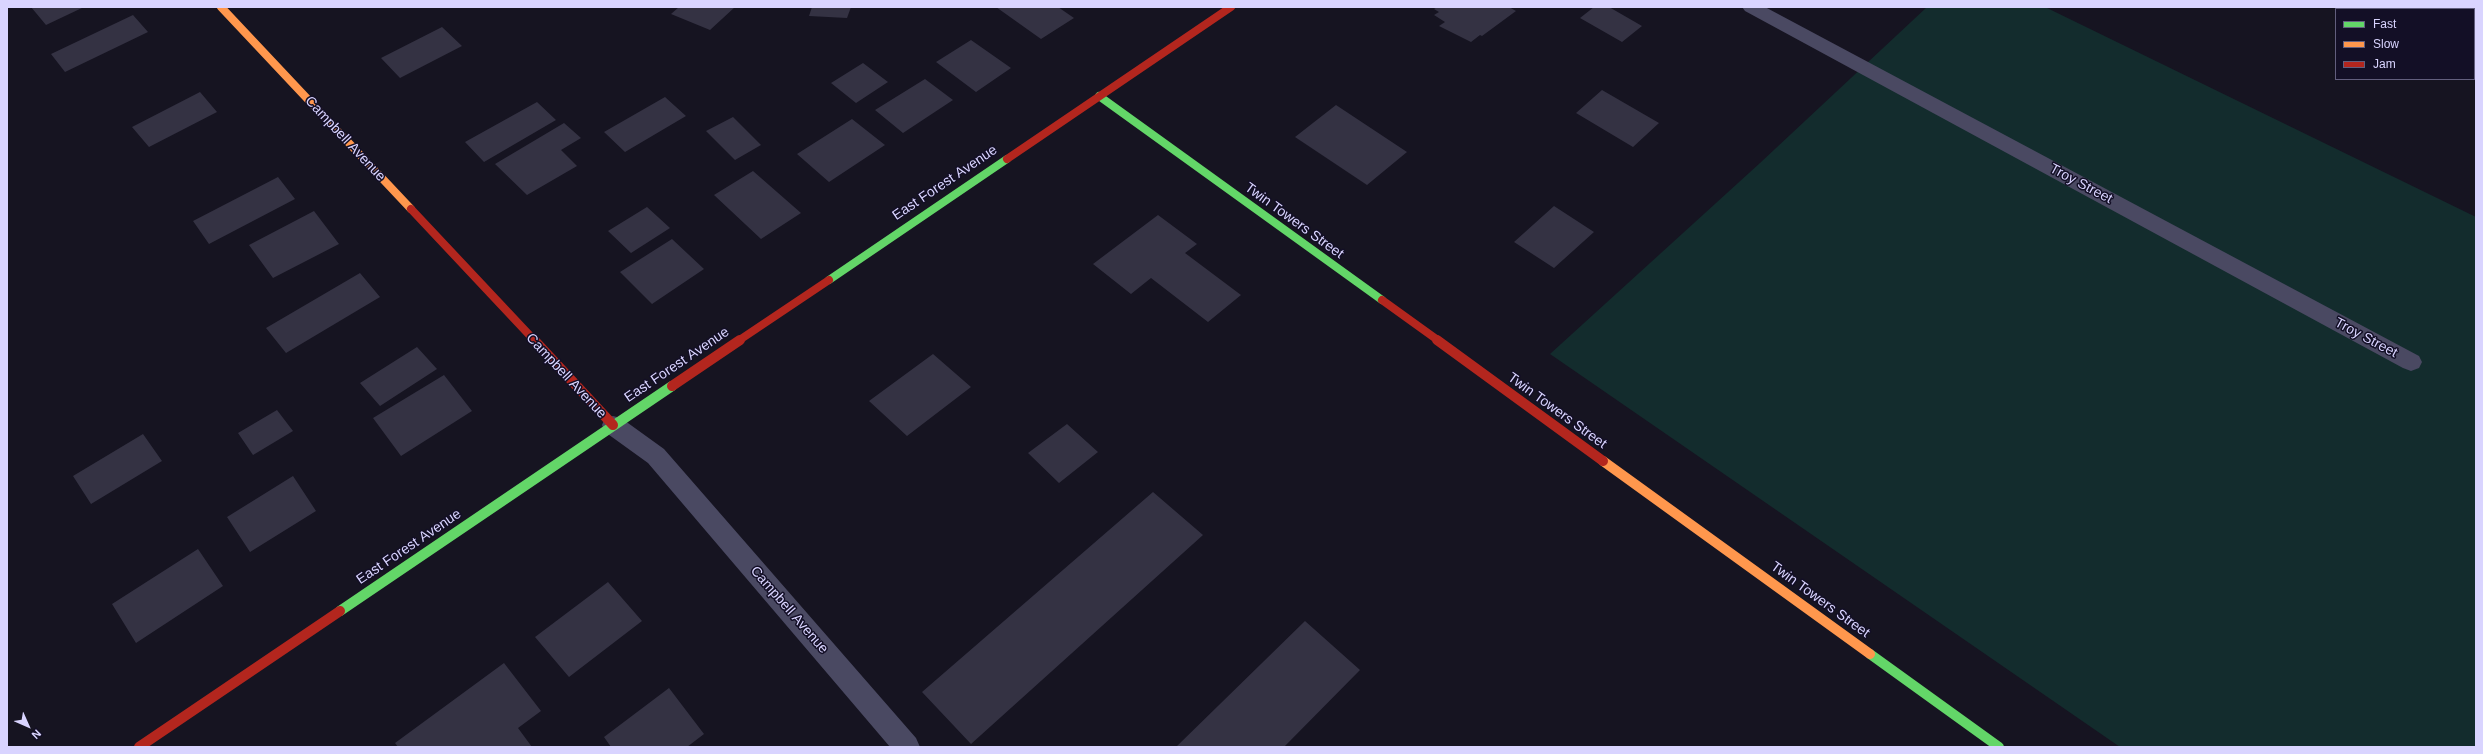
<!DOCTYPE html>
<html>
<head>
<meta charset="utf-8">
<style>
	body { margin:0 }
	#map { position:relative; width:2483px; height:754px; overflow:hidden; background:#161421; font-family:Helvetica,sans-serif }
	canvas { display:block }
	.frame { position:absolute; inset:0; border:8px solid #d9d4ff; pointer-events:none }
	.legend { position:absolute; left:2335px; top:8px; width:140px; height:72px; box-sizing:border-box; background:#130f26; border:1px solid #625e7d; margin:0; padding:5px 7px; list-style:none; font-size:12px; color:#d9d4ff }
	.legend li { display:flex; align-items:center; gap:8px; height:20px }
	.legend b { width:20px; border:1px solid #625e7d }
	.north { position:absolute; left:8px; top:706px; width:40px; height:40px; -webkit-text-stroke:3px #130f26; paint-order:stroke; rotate:135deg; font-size:11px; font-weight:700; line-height:16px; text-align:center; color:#d9d4ff }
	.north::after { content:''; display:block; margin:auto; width:14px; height:18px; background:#d9d4ff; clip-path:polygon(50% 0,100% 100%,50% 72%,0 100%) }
</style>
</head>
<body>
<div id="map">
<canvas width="2483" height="754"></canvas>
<div class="frame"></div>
<ul class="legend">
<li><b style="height:5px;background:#63d668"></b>Fast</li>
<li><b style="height:5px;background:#ff974d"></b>Slow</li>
<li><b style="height:5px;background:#b3261e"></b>Jam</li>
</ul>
<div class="north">N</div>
</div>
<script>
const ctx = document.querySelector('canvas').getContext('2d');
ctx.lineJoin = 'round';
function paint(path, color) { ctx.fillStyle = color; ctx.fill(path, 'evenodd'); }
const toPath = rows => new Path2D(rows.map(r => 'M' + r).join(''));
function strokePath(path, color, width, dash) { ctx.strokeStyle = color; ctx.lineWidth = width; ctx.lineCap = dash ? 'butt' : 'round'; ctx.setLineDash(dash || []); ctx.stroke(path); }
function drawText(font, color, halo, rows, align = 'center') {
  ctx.font = font + ' Helvetica,sans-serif'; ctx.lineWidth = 3; ctx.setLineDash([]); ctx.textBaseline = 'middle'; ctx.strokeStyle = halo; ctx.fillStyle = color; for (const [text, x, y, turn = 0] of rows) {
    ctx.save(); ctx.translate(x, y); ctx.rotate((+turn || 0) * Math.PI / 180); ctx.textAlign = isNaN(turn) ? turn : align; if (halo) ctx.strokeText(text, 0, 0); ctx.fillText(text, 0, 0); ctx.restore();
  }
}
const green = toPath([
	[1927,7,2045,7,2476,217,2476,747,2120,747,1550,354,1760,163]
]);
const building = toPath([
	[31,7,84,7,46,25],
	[679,7,735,7,710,30,671,14],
	[812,7,851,7,847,18,809,16],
	[996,7,1058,7,1074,18,1041,39],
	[1437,7,1509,7,1516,11,1482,36,1480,35,1471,42,1439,26,1445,22,1434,15,1439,12,1434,9],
	[1594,7,1609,7,1642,26,1622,42,1580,18],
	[2368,7,2421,7,2425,9,2369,9],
	[133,15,148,32,65,72,51,54],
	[442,27,462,46,400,78,381,58],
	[2474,34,2476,35,2476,64,2474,63],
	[971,40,1011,68,976,92,936,62],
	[863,63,888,82,856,103,831,83],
	[925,79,953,100,903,133,875,110],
	[1602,90,1659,123,1633,147,1576,113],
	[200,92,217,112,149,147,132,127],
	[665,97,686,116,625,152,604,132],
	[537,102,556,120,484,162,465,142],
	[1336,105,1407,152,1367,185,1295,137],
	[733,117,761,145,735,160,706,131],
	[852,119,885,145,829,182,797,154],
	[564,123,581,138,561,150,577,166,527,195,495,164],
	[753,171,801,213,761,239,714,195],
	[278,177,295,199,209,244,193,221],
	[1554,206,1594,232,1554,268,1514,242],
	[647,207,670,228,631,253,608,231],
	[314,211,339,244,273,278,249,245],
	[1158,215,1197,244,1185,253,1241,295,1208,322,1151,278,1131,294,1093,264],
	[672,239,704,269,652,304,620,272],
	[360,273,380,297,286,353,266,328],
	[417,347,437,369,380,406,360,383],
	[933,354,971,387,907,436,869,401],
	[444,375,472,411,401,456,373,418],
	[277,410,293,431,253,455,238,433],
	[1067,424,1098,452,1059,483,1028,453],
	[143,434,162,461,91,504,73,476],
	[293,476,316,511,250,552,227,517],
	[1153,492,1203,535,971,744,922,692],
	[198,549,223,586,136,643,112,604],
	[608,582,642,621,569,677,535,637],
	[1305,621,1360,670,1284,747,1176,747],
	[504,663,541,711,518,728,532,747,398,747,395,743],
	[669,688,704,734,687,747,611,747,604,737]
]);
const lane = toPath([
	[1742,7,1765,7,2419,356,2422,362,2419,368,2411,371,2403,368,1745,11,1742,7],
	[613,416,621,418,664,449,916,738,920,747,890,747,648,463,605,432,602,425,605,418,613,416]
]);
const fastFar1 = toPath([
	[1099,96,1382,300],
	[829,280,1007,159]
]);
const fast = toPath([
	[340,611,672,386],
	[1870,654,1999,747]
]);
const slowFar1 = toPath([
	[221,7,411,209]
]);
const slow = toPath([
	[1603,461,1870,654]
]);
const jamFar1 = toPath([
	[1007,159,1231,7],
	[411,209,535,341],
	[1382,300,1439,341],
	[738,341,829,280]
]);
const jam = toPath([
	[534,340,613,425],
	[1437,340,1603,461],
	[672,386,740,340],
	[139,747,340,611]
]);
const streetNames = [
	["Campbell Avenue",345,139,47],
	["East Forest Avenue",945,183,-34],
	["Troy Street",2081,184,28],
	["Twin Towers Street",1294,221,36],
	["Troy Street",2366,338,28],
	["East Forest Avenue",677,365,-34],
	["Campbell Avenue",566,376,47],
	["Twin Towers Street",1557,411,36],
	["East Forest Avenue",409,547,-34],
	["Twin Towers Street",1820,600,36],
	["Campbell Avenue",789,610,49]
];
paint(green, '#132c2d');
paint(building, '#343243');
paint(lane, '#4a4962');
strokePath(fastFar1, '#63d668', 8);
strokePath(fast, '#63d668', 10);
strokePath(slowFar1, '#ff974d', 8);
strokePath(slow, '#ff974d', 10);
strokePath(jamFar1, '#b3261e', 8);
strokePath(jam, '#b3261e', 10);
drawText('14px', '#d9d4ff', '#130f26', streetNames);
</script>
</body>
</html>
